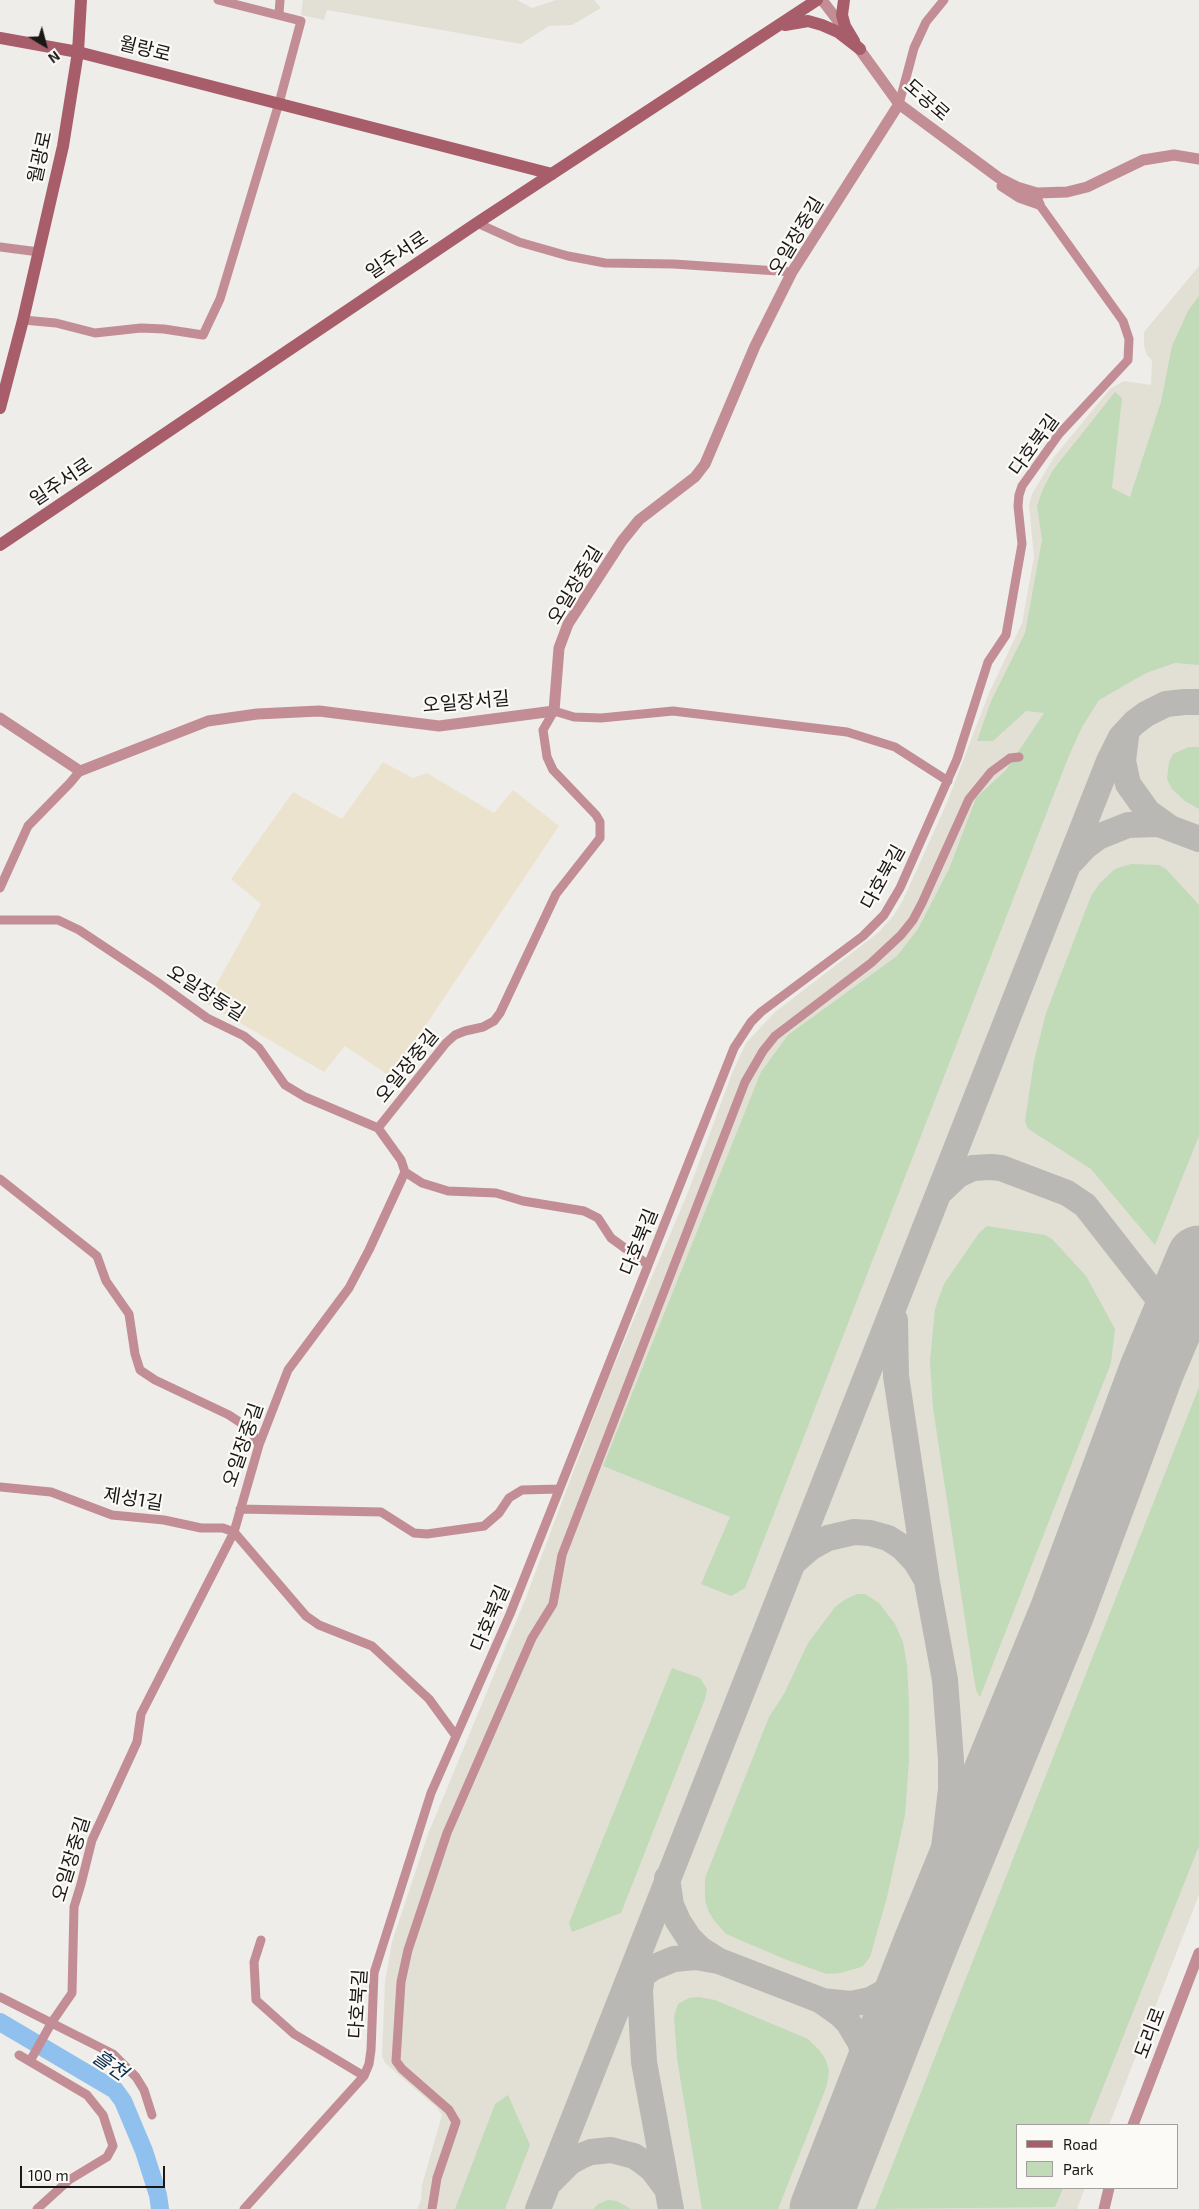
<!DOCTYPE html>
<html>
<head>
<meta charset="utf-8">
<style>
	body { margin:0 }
	#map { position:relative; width:1199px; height:2209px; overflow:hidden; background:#eeede9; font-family:"Exo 2",sans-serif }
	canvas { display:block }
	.legend { position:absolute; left:1016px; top:2124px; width:162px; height:65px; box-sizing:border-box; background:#fbfaf7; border:1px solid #a1a09d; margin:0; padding:6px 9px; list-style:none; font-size:15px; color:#191817 }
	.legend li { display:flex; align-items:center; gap:10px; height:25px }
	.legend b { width:25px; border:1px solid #a1a09d }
	.north { position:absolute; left:20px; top:20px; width:50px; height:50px; -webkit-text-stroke:4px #fbfaf7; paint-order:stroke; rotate:143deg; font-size:14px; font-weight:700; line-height:20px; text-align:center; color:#191817 }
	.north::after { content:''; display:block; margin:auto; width:18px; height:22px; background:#191817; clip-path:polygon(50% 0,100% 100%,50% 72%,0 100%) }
	.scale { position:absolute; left:20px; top:2166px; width:145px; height:22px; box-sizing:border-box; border:2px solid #191817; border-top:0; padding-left:6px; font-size:15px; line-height:18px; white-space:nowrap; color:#191817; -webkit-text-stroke:4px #fbfaf7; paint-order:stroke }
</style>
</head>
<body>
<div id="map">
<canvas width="1199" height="2209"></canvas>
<ul class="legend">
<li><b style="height:6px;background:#a85e6a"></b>Road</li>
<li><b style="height:14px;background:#c1dab7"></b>Park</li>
</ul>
<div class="north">N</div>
<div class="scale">100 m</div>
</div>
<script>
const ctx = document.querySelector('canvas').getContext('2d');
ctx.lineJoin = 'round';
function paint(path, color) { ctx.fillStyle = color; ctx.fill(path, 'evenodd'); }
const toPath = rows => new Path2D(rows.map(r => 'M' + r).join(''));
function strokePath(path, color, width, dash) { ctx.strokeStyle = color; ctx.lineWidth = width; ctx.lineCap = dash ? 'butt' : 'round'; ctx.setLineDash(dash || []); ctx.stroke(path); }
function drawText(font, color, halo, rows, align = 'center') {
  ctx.font = font + ' "Exo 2","Noto Sans KR",sans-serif'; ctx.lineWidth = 4.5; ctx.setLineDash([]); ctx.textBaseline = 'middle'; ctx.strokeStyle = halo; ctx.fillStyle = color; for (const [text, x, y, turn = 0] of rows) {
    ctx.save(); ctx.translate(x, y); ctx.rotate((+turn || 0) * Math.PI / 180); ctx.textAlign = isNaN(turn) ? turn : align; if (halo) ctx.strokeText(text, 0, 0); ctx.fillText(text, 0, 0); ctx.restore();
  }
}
const commercial = toPath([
	[383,762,413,778,427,773,494,813,513,790,559,826,391,1077,345,1046,324,1072,206,1003,261,904,231,879,293,792,342,819]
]);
const built = toPath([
	[303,0,517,0,532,8,556,0,594,0,601,8,572,25,549,26,521,44,327,10,324,20,301,15],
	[1199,266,1199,1895,1109,2125,1018,2125,1018,2188,1085,2188,1077,2209,417,2209,421,2200,422,2185,442,2115,437,2108,385,2063,382,2056,385,1982,392,1942,428,1834,525,1600,605,1387,688,1192,733,1071,746,1043,775,1012,879,932,894,915,903,900,946,805,989,693,1022,623,1034,557,1029,505,1032,494,1054,457,1110,389,1124,381,1151,385,1152,360,1147,355,1144,345,1144,332]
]);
const green = toPath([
	[1199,296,1199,665,1175,663,1146,673,1099,700,1082,727,1068,758,745,1588,731,1596,701,1584,730,1517,603,1466,761,1072,788,1035,897,956,918,929,949,869,976,798,1006,770,1044,713,1026,711,993,741,977,741,991,701,1025,633,1042,540,1037,506,1043,489,1053,470,1115,392,1122,398,1112,488,1130,497,1161,402,1172,346,1188,311],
	[1189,747,1199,747,1199,809,1185,801,1172,789,1167,779,1169,762,1173,754],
	[1131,864,1159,865,1166,869,1199,905,1199,1136,1155,1245,1091,1169,1030,1130,1027,1127,1025,1121,1034,1061,1046,1013,1091,896,1100,883,1115,869],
	[987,1226,1045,1235,1052,1239,1086,1276,1115,1329,1111,1363,980,1697,976,1690,972,1666,933,1408,930,1361,935,1309,944,1284,979,1233],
	[1199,1387,1199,1846,1088,2125,1018,2125,1018,2188,1063,2188,1055,2207,875,2209],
	[857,1594,865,1594,879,1603,895,1624,903,1642,907,1665,909,1704,909,1761,905,1815,887,1897,870,1957,863,1966,858,1968,840,1973,827,1974,787,1960,726,1934,713,1919,708,1910,705,1900,705,1878,769,1717,784,1694,808,1643,835,1607,846,1599],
	[672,1668,700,1678,707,1689,705,1699,621,1913,572,1932,569,1923],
	[699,1997,715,2000,808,2039,820,2051,826,2060,829,2071,827,2085,778,2209,702,2209,677,2059,674,2016,678,2004,689,1998],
	[508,2095,530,2145,505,2209,455,2209,495,2104],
	[608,2200,617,2201,631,2209,593,2209,598,2204]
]);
const river = toPath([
	[0,2022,115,2090,123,2101,144,2151,158,2195,160,2209]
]);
const taxiway = toPath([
	[1126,737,1123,761,1128,784,1148,812,1169,827],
	[1072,861,1086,846,1098,837,1128,825,1159,824,1199,839],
	[940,1192,958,1175,973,1168,991,1167,1001,1168,1067,1193,1085,1205,1157,1297,1162,1315,1162,1325,1151,1372],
	[895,1320,896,1376,927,1582,945,1680,951,1760,951,1789,944,1848,932,1909,914,1976],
	[794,1562,810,1548,828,1538,854,1532,870,1533,888,1538,902,1547,916,1562,925,1577],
	[667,1878,671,1905,678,1921,689,1938,700,1949,719,1961,820,2000,841,2015,848,2022,860,2042,866,2062,867,2084,864,2100],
	[643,1965,640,1991,644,2062,671,2209],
	[633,1983,652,1968,674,1959,696,1957,718,1961],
	[821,2001,851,2004,870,2000,904,1981,919,1958],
	[551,2181,570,2162,581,2156,591,2152,611,2150,634,2156,643,2162,652,2169,667,2189],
	[538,2209,1109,761,1121,737,1134,723,1146,714,1166,704,1185,702,1199,702]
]);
const runway = toPath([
	[822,2209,926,1943,1062,1612,1151,1372,1199,1258]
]);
const minor = toPath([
	[279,14,280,0],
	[899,104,914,48,926,22,944,0],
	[477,223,519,242,568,256,605,263,674,264,792,272],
	[0,247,39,252],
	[23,320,56,323,95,333,141,328,164,329,203,335,220,299,279,103,301,21,218,0],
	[0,888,28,826,70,783,80,771],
	[0,920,58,920,79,930,157,982,207,1018,244,1036,259,1048,285,1085,305,1097,378,1128],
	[378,1128,446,1043,455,1035,465,1031,483,1027,494,1021,500,1013,556,894,600,838,600,822,596,815,553,770,547,757,543,730,554,711,574,717,601,718,673,711,847,732,895,747,948,781],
	[405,1172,422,1183,448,1191,496,1193,523,1201,584,1211,598,1218,611,1238,647,1264],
	[0,1179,97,1256,106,1281,129,1314,135,1354,140,1370,155,1380,229,1415,250,1429,259,1445],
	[0,1487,51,1492,112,1515,164,1520,201,1528,223,1528,234,1532,306,1616,319,1625,372,1646,429,1699,456,1736],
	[240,1509,381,1512,414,1533,427,1534,484,1526,499,1513,509,1498,522,1490,559,1489],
	[261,1940,254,1962,256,2000,294,2034,364,2076],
	[0,1997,113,2054,136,2077,144,2090,152,2115],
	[19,2055,87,2095,103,2115,113,2146,107,2157,69,2180,37,2209],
	[30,2061,52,2022,72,1993,74,1907,81,1884,92,1840,137,1742,141,1714,234,1532,259,1445,288,1370,349,1288,369,1250,405,1172,401,1160,378,1128],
	[244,2209,364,2076,369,2064,371,2050,374,1973,431,1793,510,1614,734,1048,751,1022,761,1012,863,936,884,915,900,888,957,759,988,662,1006,635,1022,544,1018,506,1019,495,1022,486,1059,434,1128,360,1129,339,1123,321,1039,204,1038,198],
	[432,2209,437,2178,456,2122,449,2110,402,2069,396,2061,401,1982,408,1950,447,1833,532,1638,553,1604,562,1555,745,1082,763,1051,775,1036,871,963,901,935,913,920,922,903,969,799,991,772,1010,758,1019,757]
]);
const tertiary = toPath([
	[822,0,845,30],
	[855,43,899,104,999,178,1017,187,1037,193,1067,192,1087,187,1143,160,1174,155,1199,159],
	[1002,186,1019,197,1039,204],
	[0,718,80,771,208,721,257,714,319,711,439,726,554,711,559,648,568,624,622,541,639,520,695,477,705,464,755,346,792,272,899,104],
	[1133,2125,1199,1953],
	[1104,2209,1109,2188]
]);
const secondary = toPath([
	[844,0,842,15,845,26,854,41],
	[785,25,808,21,822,25,838,32,860,49],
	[0,38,78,52,552,174],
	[0,408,23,320,63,146,78,52,81,0],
	[0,545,477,223,817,0]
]);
const streetNames = [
	["월랑로",145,49,14],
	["도공로",927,100,41],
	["월광로",40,157,-78],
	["오일장중길",796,236,-59],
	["일주서로",397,255,-34],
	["다호북길",1034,445,-54],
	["일주서로",61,482,-34],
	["오일장중길",575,585,-59],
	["오일장서길",466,702,-5],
	["다호북길",883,877,-61],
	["오일장동길",206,993,32],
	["오일장중길",407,1066,-51],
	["다호북길",639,1242,-68],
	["오일장중길",243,1445,-71],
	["제성1길",133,1499,9],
	["다호북길",490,1618,-67],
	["오일장중길",71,1859,-73],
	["다호북길",358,2004,-86],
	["도리로",1150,2033,-69]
];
const waterNames = [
	["흘천",110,2065,35]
];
paint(commercial, '#ebe3cd');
paint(built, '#e2e0d5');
paint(green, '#c1dab7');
strokePath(river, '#8fc0ee', 18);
strokePath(taxiway, '#b9b8b5', 26);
strokePath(runway, '#b9b8b5', 65);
strokePath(minor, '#c28d94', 9);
strokePath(tertiary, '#c28d94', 11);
strokePath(secondary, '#a85e6a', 12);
drawText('19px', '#191817', '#fbfaf7', streetNames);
drawText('italic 20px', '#0a2f4d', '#fbfaf7', waterNames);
</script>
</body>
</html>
